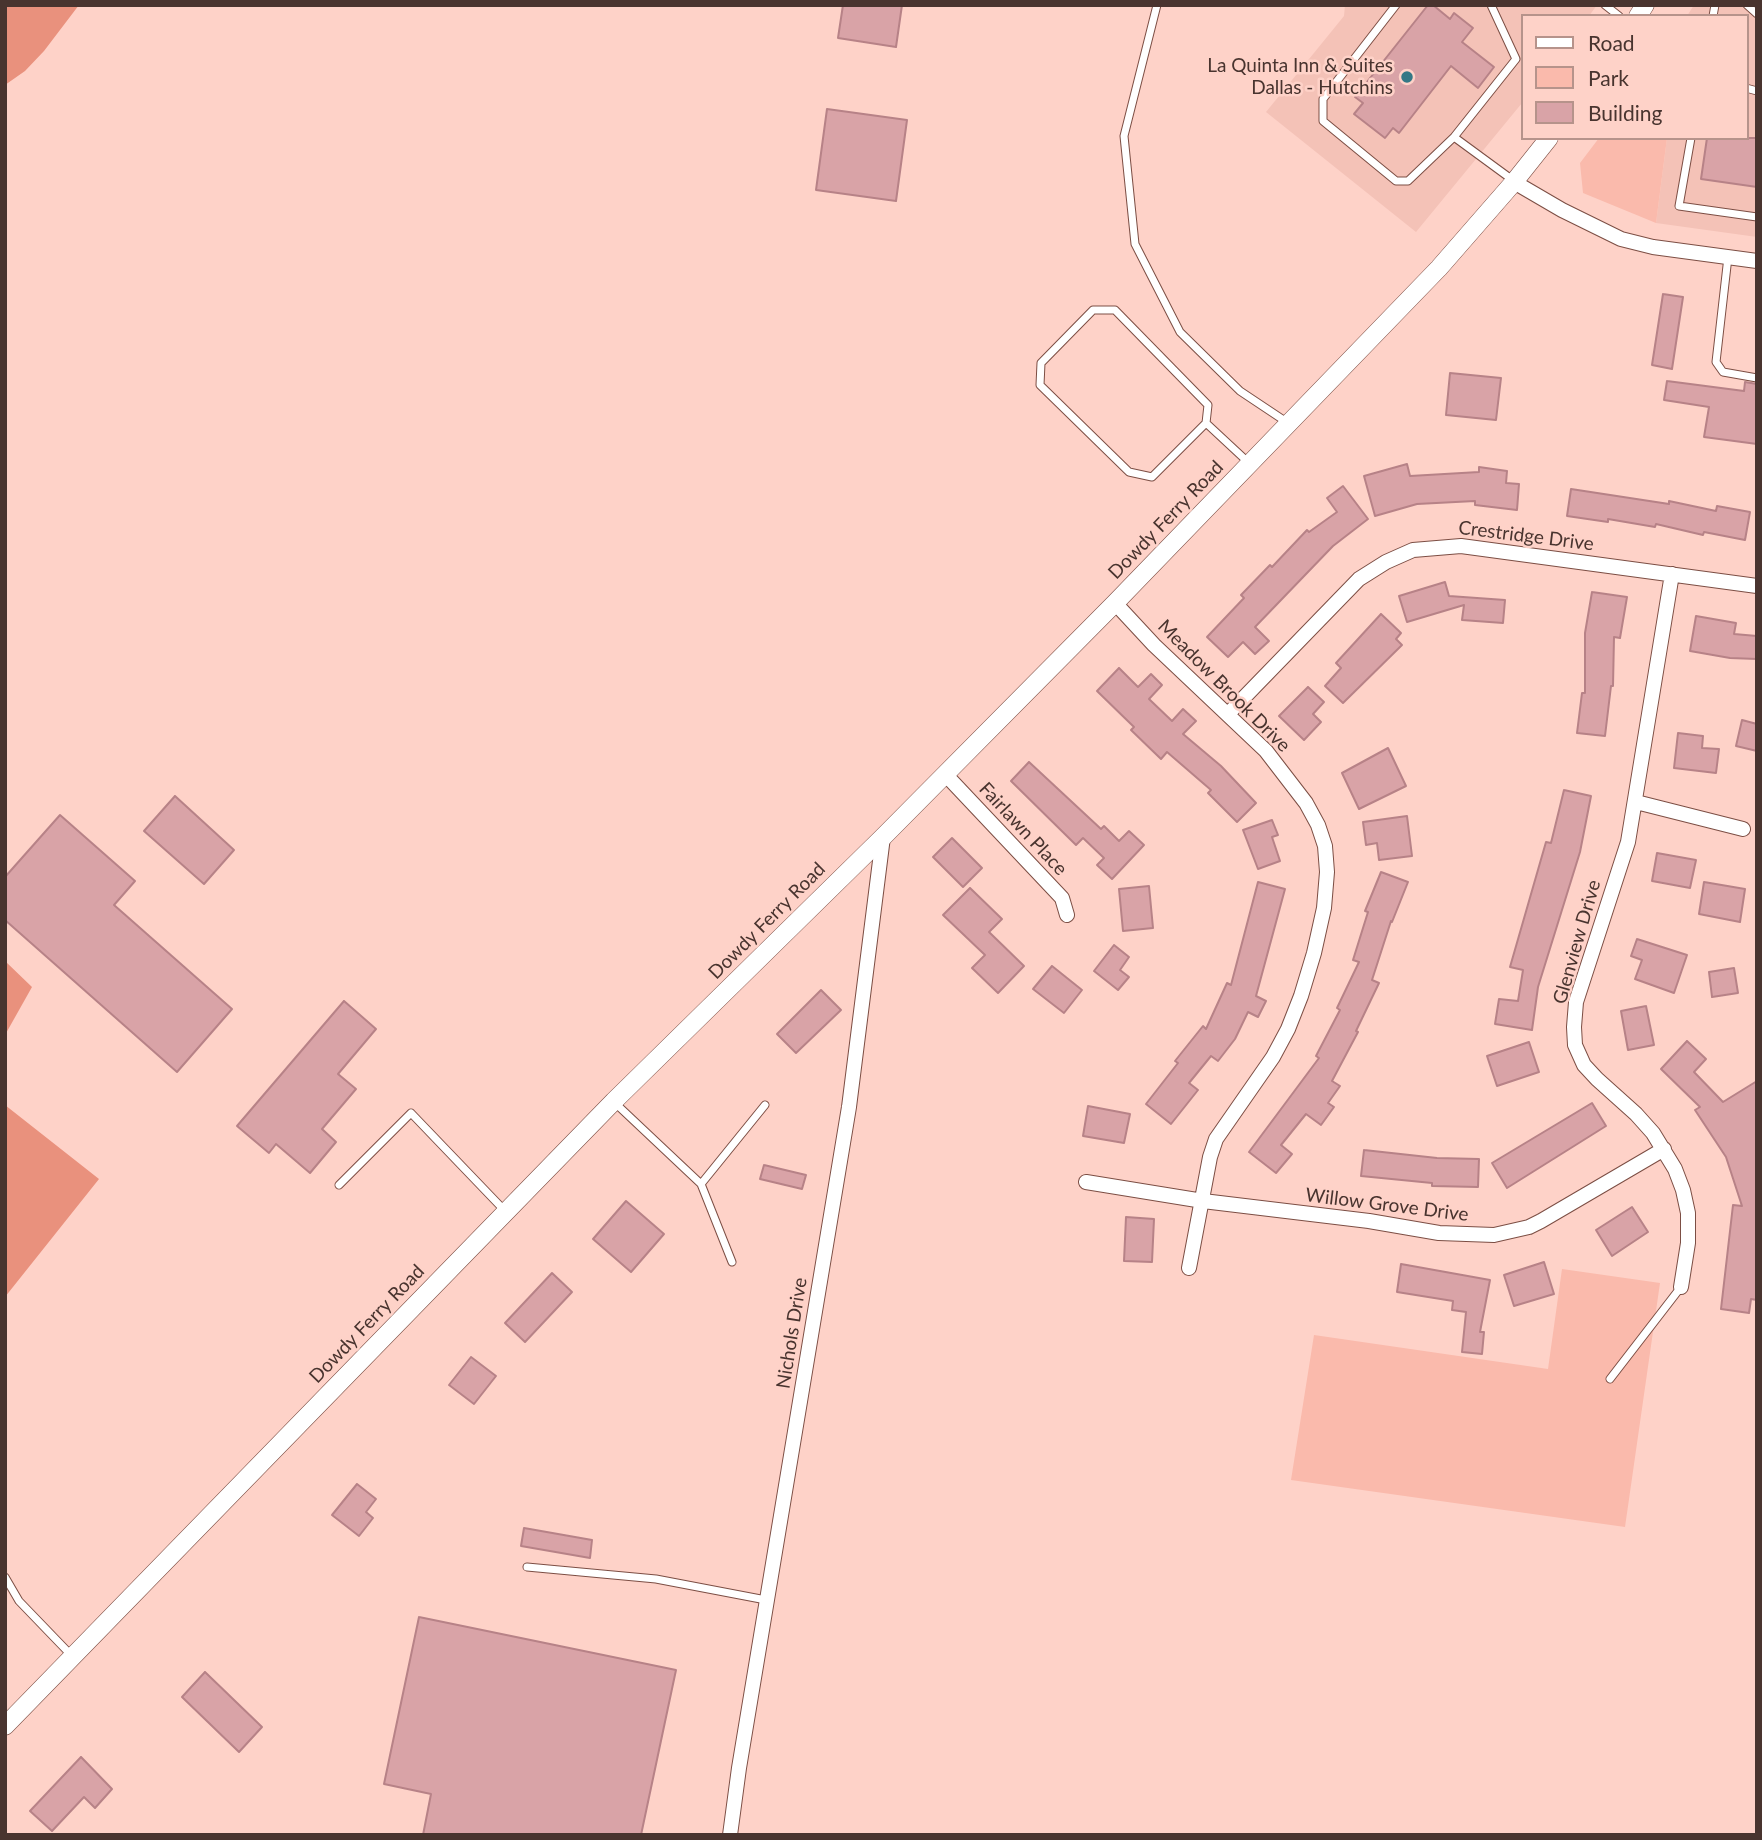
<!DOCTYPE html>
<html>
<head>
<meta charset="utf-8">
<style>
	body { margin:0 }
	#map { position:relative; width:1762px; height:1840px; overflow:hidden; background:#fed2c8; font-family:Lato,sans-serif }
	canvas { display:block }
	.frame { position:absolute; inset:0; border:7px solid #49342f; pointer-events:none }
	.legend { position:absolute; left:1521px; top:14px; width:228px; height:126px; box-sizing:border-box; background:#fed2c8; border:2px solid #b6938b; margin:0; padding:9px 12px; list-style:none; font-size:21px; color:#49342f }
	.legend li { display:flex; align-items:center; gap:14px; height:35px }
	.legend b { width:35px; border:2px solid #b6938b }
</style>
</head>
<body>
<div id="map">
<canvas width="1762" height="1840"></canvas>
<div class="frame"></div>
<ul class="legend">
<li><b style="height:9px;background:#fff"></b>Road</li>
<li><b style="height:19px;background:#fabaac"></b>Park</li>
<li><b style="height:19px;background:#d9a3a7"></b>Building</li>
</ul>
</div>
<script>
const ctx = document.querySelector('canvas').getContext('2d');
ctx.lineJoin = 'round';
function paint(path, color) { ctx.fillStyle = color; ctx.fill(path, 'evenodd'); }
const toPath = rows => new Path2D(rows.map(r => 'M' + r).join(''));
function strokePath(path, color, width, dash) { ctx.strokeStyle = color; ctx.lineWidth = width; ctx.lineCap = dash ? 'butt' : 'round'; ctx.setLineDash(dash || []); ctx.stroke(path); }
function drawText(font, color, halo, rows, align = 'center') {
  ctx.font = font + ' Lato,sans-serif'; ctx.lineWidth = 5; ctx.setLineDash([]); ctx.textBaseline = 'middle'; ctx.strokeStyle = halo; ctx.fillStyle = color; for (const [text, x, y, turn = 0] of rows) {
    ctx.save(); ctx.translate(x, y); ctx.rotate((+turn || 0) * Math.PI / 180); ctx.textAlign = isNaN(turn) ? turn : align; if (halo) ctx.strokeText(text, 0, 0); ctx.fillText(text, 0, 0); ctx.restore();
  }
}
const built = toPath([
	[1345,5,1597,5,1589,16,1522,16,1522,103,1416,232,1266,112,1344,16],
	[1694,5,1757,5,1757,237,1656,223,1667,138,1746,138,1746,16,1687,16]
]);
const green = toPath([
	[1599,138,1667,138,1656,223,1583,193,1580,163],
	[1562,1269,1660,1283,1625,1527,1291,1480,1314,1335,1548,1369]
]);
const forest = toPath([
	[5,5,79,5,44,51,25,71,5,85],
	[5,961,32,987,5,1035],
	[5,1105,99,1179,5,1297]
]);
const building = toPath([
	[843,5,902,5,896,47,838,38,843,5],
	[1428,5,1433,5,1450,19,1454,13,1473,28,1462,42,1494,67,1478,88,1451,66,1399,133,1393,128,1385,138,1354,114,1363,103,1355,97,1428,5],
	[827,109,907,120,896,201,816,190,827,109],
	[1707,138,1757,138,1757,187,1701,179,1707,138],
	[1663,294,1683,297,1672,369,1652,365,1663,294],
	[1450,373,1501,378,1496,420,1446,415,1450,373],
	[1667,381,1744,391,1745,382,1757,384,1757,444,1704,437,1709,407,1664,400,1667,381],
	[1407,464,1410,476,1479,472,1479,467,1507,471,1506,483,1519,484,1517,510,1475,505,1475,501,1417,504,1375,516,1364,476,1407,464],
	[1343,486,1368,519,1333,546,1255,627,1269,641,1255,654,1243,642,1228,657,1207,637,1244,598,1241,595,1270,565,1272,567,1307,530,1309,532,1337,512,1327,498,1343,486],
	[1571,489,1669,504,1669,501,1716,511,1717,506,1750,512,1745,540,1704,532,1703,535,1656,524,1655,527,1608,519,1608,522,1567,516,1571,489],
	[1445,582,1449,596,1505,600,1503,623,1462,620,1464,605,1407,622,1399,596,1445,582],
	[1592,592,1627,597,1620,638,1614,637,1613,686,1611,686,1605,736,1577,733,1582,693,1585,693,1585,633,1592,592],
	[1381,614,1401,633,1396,639,1402,645,1343,703,1325,686,1341,668,1336,663,1381,614],
	[1696,616,1736,623,1734,634,1757,636,1757,659,1730,658,1690,651,1696,616],
	[1119,668,1138,687,1151,674,1162,685,1149,699,1172,721,1183,709,1196,721,1183,734,1221,766,1256,803,1237,822,1208,793,1211,790,1167,752,1161,759,1131,730,1134,727,1097,691,1119,668],
	[1308,687,1324,702,1313,714,1321,722,1304,740,1279,716,1308,687],
	[1742,720,1757,724,1757,751,1736,746,1742,720],
	[1678,733,1703,736,1702,748,1719,749,1716,773,1674,768,1678,733],
	[1388,748,1406,786,1359,809,1342,773,1388,748],
	[1029,762,1101,829,1104,826,1119,841,1129,831,1144,845,1112,879,1097,865,1104,858,1083,838,1076,845,1011,781,1029,762],
	[1564,790,1591,796,1580,852,1538,987,1532,1030,1495,1024,1499,999,1518,1001,1523,970,1510,967,1546,842,1551,843,1564,790],
	[175,796,234,850,204,884,144,831,175,796],
	[60,815,135,881,114,905,232,1009,177,1072,5,920,5,877,60,815],
	[1407,816,1412,856,1379,860,1377,843,1366,845,1363,822,1407,816],
	[1272,820,1278,835,1272,837,1280,861,1258,869,1243,830,1272,820],
	[952,838,982,868,963,887,933,857,952,838],
	[1657,853,1696,860,1690,888,1652,881,1657,853],
	[1381,872,1408,882,1392,922,1391,921,1372,980,1379,983,1356,1031,1358,1032,1332,1081,1340,1086,1328,1103,1334,1107,1321,1125,1306,1114,1281,1145,1292,1154,1276,1173,1249,1152,1319,1058,1316,1056,1340,1010,1337,1008,1359,962,1353,960,1368,912,1365,911,1381,872],
	[1258,882,1285,889,1256,996,1266,1001,1258,1017,1248,1012,1235,1039,1218,1061,1211,1056,1189,1083,1198,1090,1171,1124,1146,1104,1178,1063,1175,1061,1203,1026,1206,1029,1227,983,1231,985,1258,882],
	[1704,882,1745,889,1740,922,1699,914,1704,882],
	[1149,886,1153,928,1123,931,1119,889,1149,886],
	[970,888,1002,919,989,932,1024,966,998,993,972,968,985,955,943,915,970,888],
	[1637,939,1687,955,1674,993,1635,979,1642,960,1631,956,1637,939],
	[1114,945,1129,957,1120,970,1129,977,1118,990,1094,971,1114,945],
	[1052,966,1082,990,1064,1013,1033,989,1052,966],
	[1734,968,1738,993,1712,997,1709,972,1734,968],
	[821,990,841,1010,796,1053,777,1034,821,990],
	[344,1001,376,1029,338,1074,356,1089,322,1129,336,1142,310,1173,276,1144,269,1153,237,1126,344,1001],
	[1646,1006,1654,1045,1628,1050,1621,1011,1646,1006],
	[1687,1041,1706,1059,1694,1072,1723,1102,1757,1081,1757,1300,1751,1299,1749,1313,1721,1309,1733,1205,1742,1206,1726,1157,1695,1110,1700,1107,1661,1069,1687,1041],
	[1529,1042,1539,1072,1497,1086,1487,1056,1529,1042],
	[1592,1103,1606,1126,1507,1188,1492,1163,1592,1103],
	[1088,1106,1130,1114,1124,1143,1083,1136,1088,1106],
	[1364,1150,1437,1158,1479,1159,1478,1187,1432,1186,1432,1183,1361,1176,1364,1150],
	[764,1165,806,1175,802,1189,760,1179,764,1165],
	[626,1201,664,1234,631,1272,593,1239,626,1201],
	[1632,1207,1648,1232,1612,1256,1596,1230,1632,1207],
	[1126,1217,1154,1219,1152,1262,1124,1261,1126,1217],
	[1544,1262,1554,1294,1514,1306,1504,1275,1544,1262],
	[1401,1264,1490,1280,1480,1332,1484,1332,1482,1354,1462,1352,1466,1312,1452,1310,1453,1301,1397,1292,1401,1264],
	[552,1273,572,1292,525,1342,505,1323,552,1273],
	[471,1357,496,1376,474,1404,449,1385,471,1357],
	[357,1484,376,1499,366,1512,373,1518,359,1536,332,1515,357,1484],
	[524,1528,592,1540,590,1558,521,1546,524,1528],
	[419,1617,676,1670,641,1835,423,1835,431,1794,384,1784,419,1617],
	[205,1672,262,1727,239,1752,182,1697,205,1672],
	[81,1757,112,1789,95,1808,84,1797,52,1831,30,1811,81,1757]
]);
const service = toPath([
	[1157,5,1124,136,1135,244,1180,332,1240,391,1288,423],
	[1396,5,1323,99,1323,121,1396,181,1408,181,1454,137,1516,59,1491,5],
	[1605,5,1619,16],
	[1747,5,1757,14],
	[1713,16,1715,5],
	[1746,88,1757,91],
	[1454,137,1514,181],
	[1691,138,1679,206,1757,217],
	[1728,257,1716,362,1723,372,1757,378],
	[1206,423,1152,477,1129,472,1040,385,1041,363,1093,310,1115,310,1208,405,1206,423,1249,463],
	[614,1102,701,1184,732,1262],
	[701,1184,765,1105],
	[339,1185,411,1113,505,1211],
	[1610,1379,1681,1287],
	[527,1567,656,1579,766,1600],
	[5,1577,19,1601,72,1656]
]);
const minor = toPath([
	[1514,182,1562,210,1621,239,1653,247,1757,261],
	[1672,574,1628,842,1576,1002,1574,1027,1575,1045,1584,1065,1597,1079,1636,1114,1653,1133,1675,1169,1683,1190,1688,1213,1688,1243,1681,1287],
	[1115,603,1154,645,1266,751,1306,803,1318,825,1325,846,1327,872,1324,908,1314,953,1301,996,1288,1029,1273,1057,1216,1139,1210,1157,1189,1268],
	[1228,714,1359,579,1386,562,1413,550,1461,546,1757,586],
	[945,774,1062,898,1067,915],
	[1636,802,1743,829],
	[1086,1182,1203,1201,1369,1221,1439,1233,1494,1235,1529,1227,1541,1221,1664,1149],
	[730,1835,739,1768,849,1107,883,837]
]);
const tertiary = toPath([
	[1638,16,1645,5],
	[5,1726,614,1101,883,837,1115,603,1439,268,1514,182,1549,138]
]);
const markers = [
	[1407,77,7,"#337886"]
];
const poiNames = [
	["La Quinta Inn & Suites",1393,66],
	["Dallas - Hutchins",1393,88]
];
const streetNames = [
	["Dowdy Ferry Road",1166,520,-46],
	["Crestridge Drive",1526,536,7],
	["Meadow Brook Drive",1224,686,45],
	["Fairlawn Place",1023,829,47],
	["Dowdy Ferry Road",767,921,-45],
	["Glenview Drive",1577,942,-74],
	["Willow Grove Drive",1387,1205,7],
	["Dowdy Ferry Road",367,1324,-46],
	["Nichols Drive",792,1333,-81]
];
paint(built, '#f4c2b7');
paint(green, '#fabaac');
paint(forest, '#e9917d');
paint(building, '#d9a3a7');
strokePath(building, '#b78287', 2);
strokePath(service, '#7c4e44', 9);
strokePath(minor, '#7c4e44', 16);
strokePath(tertiary, '#7c4e44', 19);
strokePath(service, '#fff', 7);
strokePath(minor, '#fff', 14);
strokePath(tertiary, '#fff', 18);
for (const [x, y, r, color] of markers) { const dot = new Path2D(); dot.arc(x, y, r, 0, 2 * Math.PI); ctx.fillStyle = color; ctx.fill(dot); strokePath(dot, '#fed2c8', 2.5); }
drawText('19px', '#49342f', '#fed2c8', poiNames, 'right');
drawText('19px', '#49342f', '#fed2c8', streetNames);
</script>
</body>
</html>
